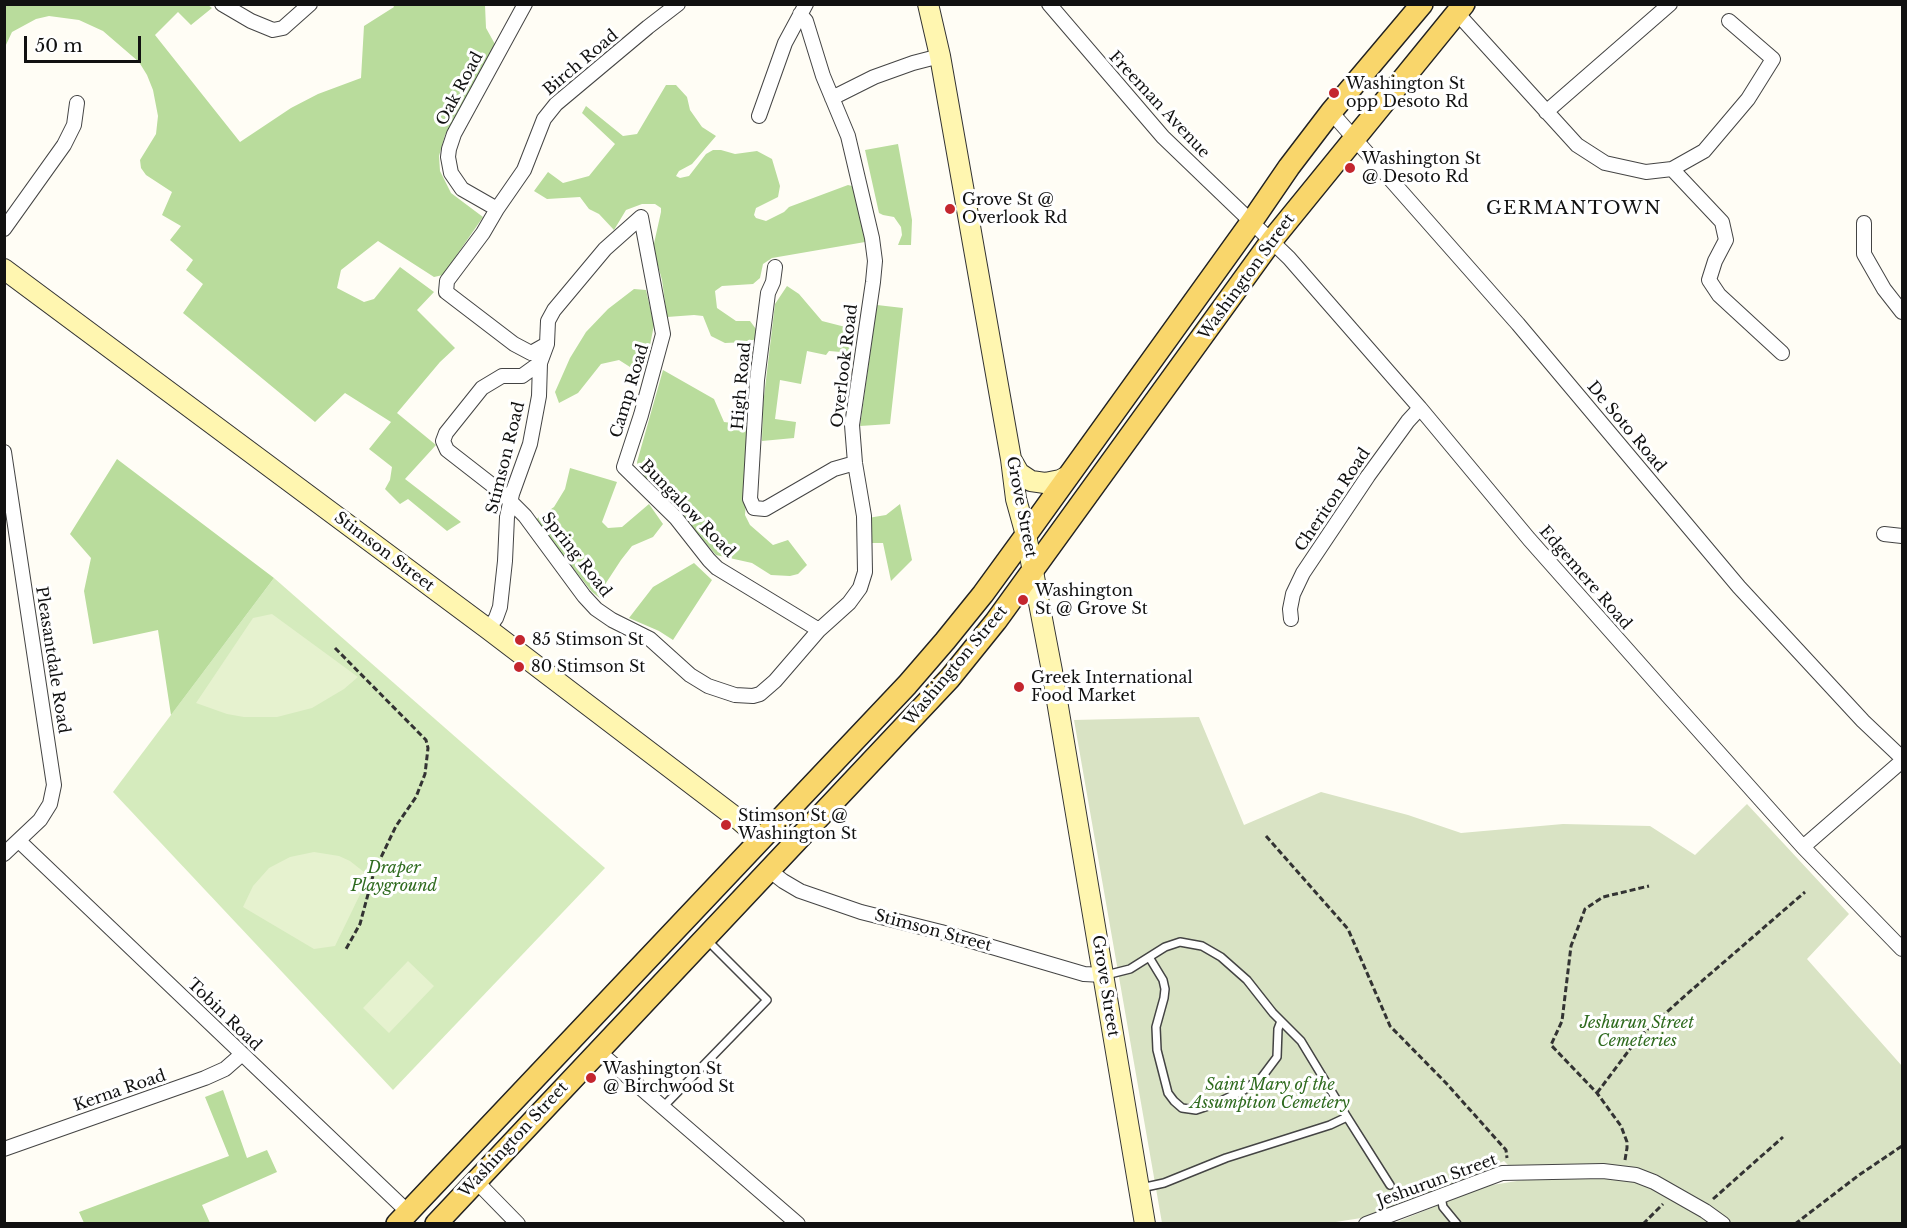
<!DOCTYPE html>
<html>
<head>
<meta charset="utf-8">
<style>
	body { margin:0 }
	#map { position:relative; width:1907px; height:1228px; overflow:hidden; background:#fffdf5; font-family:"Libre Baskerville",serif }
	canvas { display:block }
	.frame { position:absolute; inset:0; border:6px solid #111; pointer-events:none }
	.scale { position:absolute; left:24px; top:36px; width:117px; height:27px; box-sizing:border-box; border:3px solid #111; border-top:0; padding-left:8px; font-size:18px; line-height:21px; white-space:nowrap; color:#111; -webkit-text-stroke:4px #fff; paint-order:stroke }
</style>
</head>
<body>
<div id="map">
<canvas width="1907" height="1228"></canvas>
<div class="frame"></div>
<div class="scale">50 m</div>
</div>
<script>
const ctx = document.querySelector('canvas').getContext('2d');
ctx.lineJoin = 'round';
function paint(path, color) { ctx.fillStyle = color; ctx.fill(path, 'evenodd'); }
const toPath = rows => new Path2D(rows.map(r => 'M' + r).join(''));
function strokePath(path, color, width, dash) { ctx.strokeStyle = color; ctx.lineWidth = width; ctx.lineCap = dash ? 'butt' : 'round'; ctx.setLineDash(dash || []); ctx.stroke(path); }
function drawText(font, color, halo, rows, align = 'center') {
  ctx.font = font + ' "Libre Baskerville",serif'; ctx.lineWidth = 6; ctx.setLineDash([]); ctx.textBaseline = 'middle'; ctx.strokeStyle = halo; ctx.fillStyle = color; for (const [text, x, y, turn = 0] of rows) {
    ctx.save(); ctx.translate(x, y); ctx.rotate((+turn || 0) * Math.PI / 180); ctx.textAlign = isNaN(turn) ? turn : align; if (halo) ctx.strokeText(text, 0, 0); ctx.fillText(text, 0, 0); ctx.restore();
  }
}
const green = toPath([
	[274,578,605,868,393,1090,113,792]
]);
const forest = toPath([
	[5,5,208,5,212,8,191,25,178,12,155,35,240,142,291,108,318,94,361,78,364,26,394,7,393,5,485,5,486,28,496,46,445,135,439,156,440,171,451,193,483,217,443,275,434,277,378,241,341,270,337,288,364,302,374,299,400,267,434,292,417,310,455,348,440,362,397,413,436,445,405,479,461,522,447,531,408,499,400,504,385,489,390,480,392,467,369,449,391,422,345,393,315,422,183,313,203,284,186,270,193,260,170,240,181,226,162,215,172,192,146,175,141,168,140,160,156,134,158,116,153,90,147,75,139,62,103,31,79,20,49,16,36,19,12,32,5,47],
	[666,85,676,85,687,97,690,110,702,127,716,136,692,164,679,171,676,176,680,178,689,176,706,154,713,150,721,150,735,154,757,151,772,159,780,186,778,197,756,208,754,215,756,218,766,221,784,212,789,207,848,185,852,186,856,192,867,238,865,242,772,258,763,264,760,278,753,284,722,286,715,291,717,308,736,321,750,321,756,329,756,339,746,342,725,343,711,336,703,316,694,315,667,317,662,280,653,248,661,212,661,208,655,204,642,204,626,210,614,230,599,214,589,209,580,197,547,199,534,191,548,172,563,183,589,176,615,144,582,113,586,106,623,136,637,134],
	[898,144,912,220,911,245,898,245,902,235,901,227,894,217,883,215,879,213,865,150],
	[787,286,799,294,822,321,857,330,853,353,829,351,826,355,807,351,801,384,780,380,775,419,796,422,794,438,762,441,763,405,775,304],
	[634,289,646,290,654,325,647,360,641,374,619,360,601,364,578,393,559,403,555,392,570,358,586,332,608,309],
	[877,305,903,308,890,424,860,426],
	[663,370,714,399,724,422,740,424,751,431,745,515,750,525,773,545,788,540,807,565,798,574,790,576,771,575,752,563,716,555,692,527,648,482,638,468,637,462],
	[117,459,274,578,171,715,158,630,93,644,84,591,91,558,70,534],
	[570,468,617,482,602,522,608,528,622,527,649,504,663,524,653,537,632,546,621,560,606,583,601,599,592,592,535,520,554,507,565,489],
	[900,504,912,560,891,581,883,543,871,543,868,518,886,515],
	[694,563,712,580,673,640,659,631,629,618,653,587],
	[223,1090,247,1158,267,1150,277,1172,202,1205,210,1223,84,1223,79,1212,229,1156,205,1097]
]);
const cemetery = toPath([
	[1199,717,1244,825,1321,792,1408,815,1461,833,1563,824,1650,826,1695,855,1747,804,1849,914,1807,959,1902,1066,1902,1223,1394,1223,1486,1186,1523,1180,1504,1161,1459,1183,1374,1216,1323,1224,1162,1223,1074,720]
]);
const pitch = toPath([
	[272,614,358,677,344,689,312,708,277,717,244,717,227,714,196,703,253,618],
	[314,852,339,856,350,861,369,876,335,946,314,949,243,907,253,886,269,868,290,857],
	[408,961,434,986,389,1033,363,1008]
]);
const path = toPath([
	[335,648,426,740,428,748,425,774,416,797,396,826,374,872,360,924,346,949],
	[1266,836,1348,929,1390,1026,1446,1083,1506,1150,1507,1158],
	[1597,1093,1639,1037,1687,994,1805,892],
	[1625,1160,1627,1148,1627,1142,1621,1126,1597,1093,1551,1045,1562,1021,1571,946,1585,909,1603,897,1649,886],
	[1713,1199,1783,1137],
	[1643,1224,1663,1204],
	[1795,1224,1859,1175,1902,1146]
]);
const lane = toPath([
	[1149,957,1163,980,1165,989,1164,998,1156,1027,1157,1050,1168,1093,1174,1101,1182,1108,1196,1110,1217,1103,1244,1090,1262,1077,1277,1057,1278,1029,1281,1021],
	[1106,975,1130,969,1165,947,1180,942,1202,946,1221,957,1247,980,1273,1013,1301,1041,1347,1117,1390,1185],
	[663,1107,767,1000,707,940],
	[1141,1188,1164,1183,1226,1158,1330,1125,1347,1117],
	[1441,1197,1443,1207,1457,1224]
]);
const street = toPath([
	[222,4,251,21,273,30,283,28,310,4],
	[1049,4,1163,137,1289,258,1420,408,1529,539,1669,697,1803,847,1902,949],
	[1457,13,1577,145,1605,163,1646,172,1672,169,1704,151,1748,99,1773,59,1729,21],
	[800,14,806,21,823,76,848,136,872,238,875,261,873,282,852,425,855,463,864,516,865,572,860,588,849,603,819,630,775,681,760,694,753,696,735,695,708,686,690,675,650,639,612,620,596,609,584,596,525,516,501,492,447,450,443,441,446,433,482,388,502,376,522,376,540,363,547,344,548,321,554,310,605,249,641,217,663,334,641,415,624,467,676,518,709,560,717,568,819,630],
	[832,98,874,77,913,63,940,56],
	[1331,112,1518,324,1739,587,1863,721,1902,758],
	[1546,112,1670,4],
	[759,116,785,43,806,4],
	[1672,169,1722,222,1726,240,1715,261,1709,280,1719,295,1782,353],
	[497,209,462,189,451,173,448,157,449,149,454,134,525,4],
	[1864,223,1864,254,1884,289,1902,312],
	[4,229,64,145,74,125,77,103],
	[775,267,773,282,768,293,757,380,750,499,754,508,765,509,834,469,855,463],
	[547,344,531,353,514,344,446,292,447,281,483,233,497,209,524,170,544,119,556,104,648,27,678,4],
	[4,452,54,785,50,804,40,820,4,854],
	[1884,534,1902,536],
	[1291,619,1290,609,1293,594,1303,573,1368,476,1408,421,1420,408],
	[488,629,496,618,500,607,505,561,507,517,512,494,530,444,539,396,540,363],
	[19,841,408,1212],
	[1803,847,1902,761],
	[769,870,783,881,800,891,861,912,941,932,1084,974,1103,975],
	[598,1051,798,1224],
	[4,1149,205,1078,225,1069,241,1055],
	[476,1181,518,1224],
	[1366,1224,1502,1173,1603,1171,1636,1175,1654,1182,1705,1211,1723,1224]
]);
const secondary = toPath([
	[928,4,940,56,1011,459,1016,499,1026,535,1052,671,1145,1224],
	[4,269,488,629,739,820,761,839],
	[1011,459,1019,473,1031,481,1045,483,1060,480,1068,476]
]);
const primary = toPath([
	[397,1224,907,685,945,641,983,594,1026,535,1252,221,1289,167,1331,112,1422,4],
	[436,1224,950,678,996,621,1272,240,1464,4]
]);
const markers = [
	[1334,93,6,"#c4262e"],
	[1350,168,6,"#c4262e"],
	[950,209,6,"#c4262e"],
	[1023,600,6,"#c4262e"],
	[520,640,6,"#c4262e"],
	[519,667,6,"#c4262e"],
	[1019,687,6,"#c4262e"],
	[726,825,6,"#c4262e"],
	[591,1078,6,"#c4262e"]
];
const streetNames = [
	["Birch Road",581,63,-40],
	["Oak Road",460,89,-62],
	["Freeman Avenue",1159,105,47],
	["Washington Street",1247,277,-54],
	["Overlook Road",845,366,-83],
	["High Road",742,386,-85],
	["Camp Road",630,391,-73],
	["De Soto Road",1626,427,50],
	["Stimson Road",506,458,-76],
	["Cheriton Road",1333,500,-56],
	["Grove Street",1021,507,79],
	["Bungalow Road",687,509,46],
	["Stimson Street",384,552,37],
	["Spring Road",576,555,52],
	["Edgemere Road",1585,578,49],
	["Pleasantdale Road",52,660,81],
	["Washington Street",956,666,-50],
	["Stimson Street",933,931,15],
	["Grove Street",1105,986,81],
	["Tobin Road",224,1015,44],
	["Kerna Road",120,1091,-19],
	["Washington Street",514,1140,-47],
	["Jeshurun Street",1437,1181,-20]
];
const poiNames = [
	["Washington St",1346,84],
	["opp Desoto Rd",1346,102],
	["Washington St",1362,159],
	["@ Desoto Rd",1362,177],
	["Grove St @",962,200],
	["Overlook Rd",962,218],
	["Washington",1035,591],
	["St @ Grove St",1035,609],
	["85 Stimson St",532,640],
	["80 Stimson St",531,667],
	["Greek International",1031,678],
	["Food Market",1031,696],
	["Stimson St @",738,816],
	["Washington St",738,834],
	["Washington St",603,1069],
	["@ Birchwood St",603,1087]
];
const parkNames = [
	["Draper",394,868],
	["Playground",394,886],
	["Jeshurun Street",1637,1023],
	["Cemeteries",1637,1041],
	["Saint Mary of the",1270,1085],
	["Assumption Cemetery",1270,1103]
];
const neighbourhoodNames = [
	["GERMANTOWN",1574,209]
];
paint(green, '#d5ebbd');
paint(forest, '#b9dc9c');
paint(cemetery, '#d9e3c4');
paint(pitch, '#e6f2cf');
strokePath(lane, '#444', 10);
strokePath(street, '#444', 16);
strokePath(secondary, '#333', 22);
strokePath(primary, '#222', 24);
strokePath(path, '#333', 3, [6, 3]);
strokePath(lane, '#fff', 7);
strokePath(street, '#fff', 14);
strokePath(secondary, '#fff6b0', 20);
strokePath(primary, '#f9d66b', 21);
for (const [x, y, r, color] of markers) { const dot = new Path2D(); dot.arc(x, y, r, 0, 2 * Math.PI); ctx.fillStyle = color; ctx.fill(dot); strokePath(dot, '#fff', 2); }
drawText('16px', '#111', '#fff', streetNames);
drawText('16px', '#111', '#fff', poiNames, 'left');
drawText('italic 16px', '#2f6b1f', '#fff', parkNames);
ctx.letterSpacing = '1.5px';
drawText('18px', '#111', '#fff', neighbourhoodNames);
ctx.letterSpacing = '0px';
</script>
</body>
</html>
